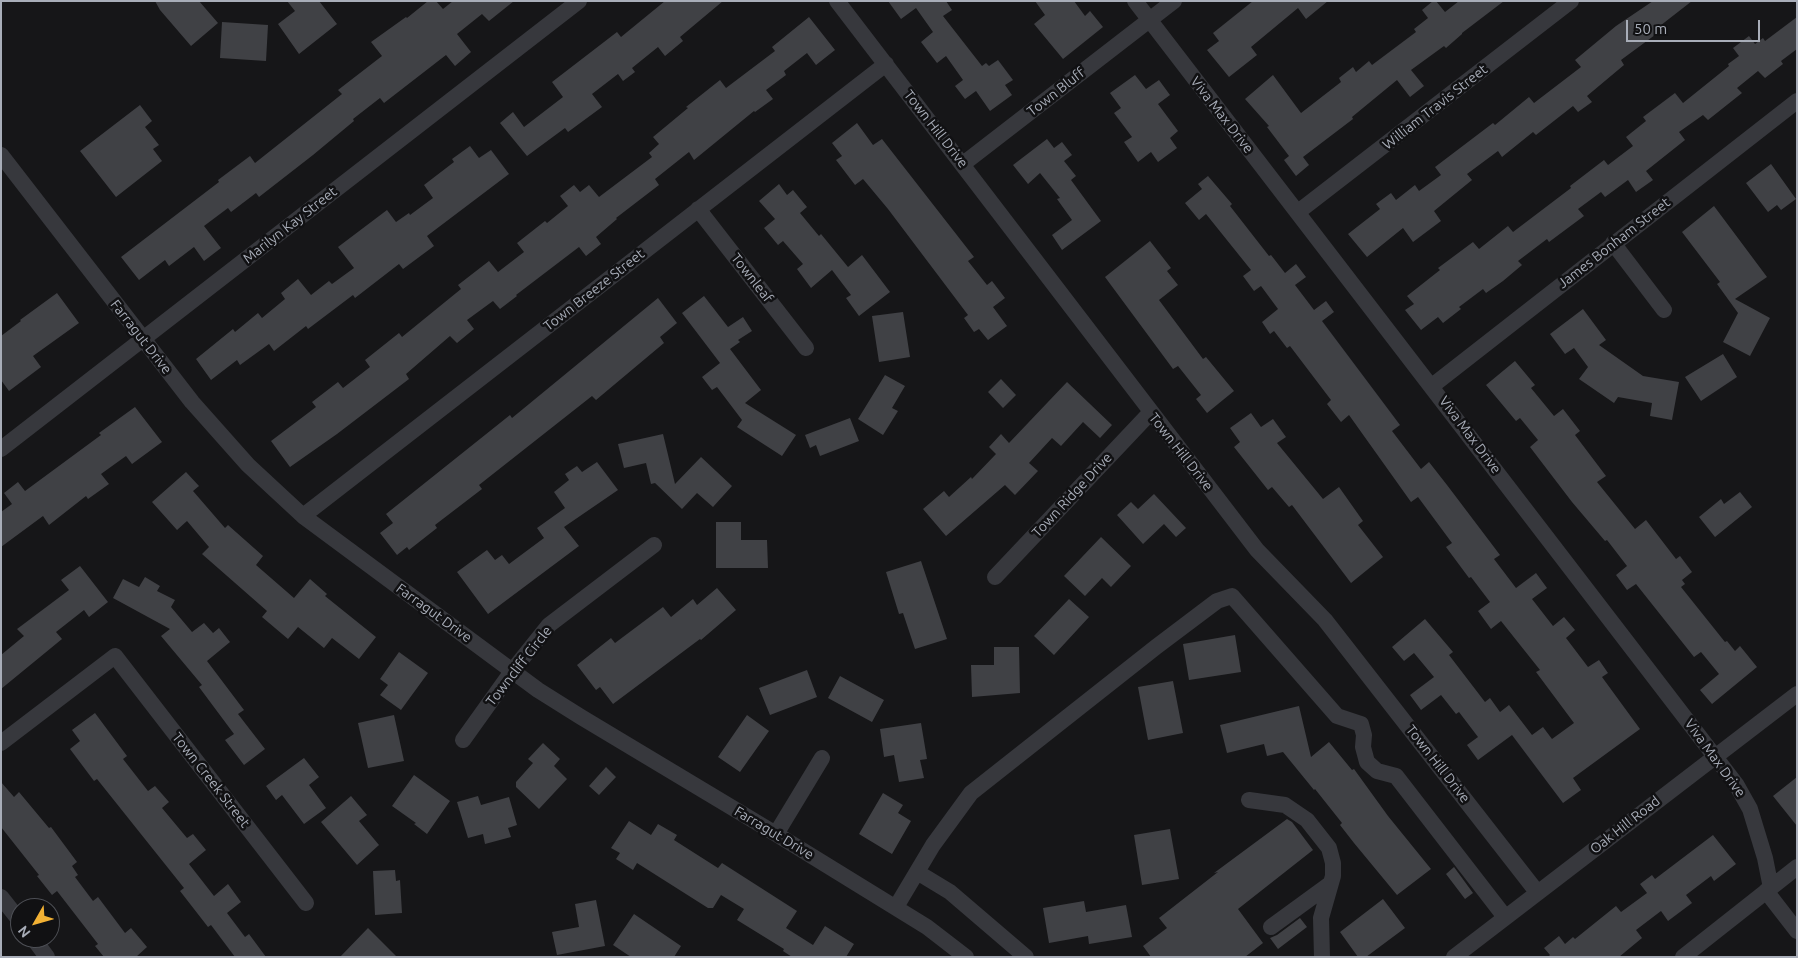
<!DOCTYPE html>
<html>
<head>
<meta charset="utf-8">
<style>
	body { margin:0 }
	#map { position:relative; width:1798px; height:958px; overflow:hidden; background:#161618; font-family:Ubuntu,sans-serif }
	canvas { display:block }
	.frame { position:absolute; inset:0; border:2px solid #a8adb8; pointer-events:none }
	.north { position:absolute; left:10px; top:898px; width:50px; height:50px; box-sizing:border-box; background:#111113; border:1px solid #4d4f55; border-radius:50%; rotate:232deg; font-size:14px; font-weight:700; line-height:20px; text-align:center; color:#a8adb8 }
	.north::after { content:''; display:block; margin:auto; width:18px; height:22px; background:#f2b134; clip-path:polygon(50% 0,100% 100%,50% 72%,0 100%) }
	.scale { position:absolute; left:1626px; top:20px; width:134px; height:22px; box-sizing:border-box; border:2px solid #a8adb8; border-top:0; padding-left:6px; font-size:15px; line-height:18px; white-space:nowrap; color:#a8adb8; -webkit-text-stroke:4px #111113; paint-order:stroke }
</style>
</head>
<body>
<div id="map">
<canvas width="1798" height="958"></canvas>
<div class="frame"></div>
<div class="north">N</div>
<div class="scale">50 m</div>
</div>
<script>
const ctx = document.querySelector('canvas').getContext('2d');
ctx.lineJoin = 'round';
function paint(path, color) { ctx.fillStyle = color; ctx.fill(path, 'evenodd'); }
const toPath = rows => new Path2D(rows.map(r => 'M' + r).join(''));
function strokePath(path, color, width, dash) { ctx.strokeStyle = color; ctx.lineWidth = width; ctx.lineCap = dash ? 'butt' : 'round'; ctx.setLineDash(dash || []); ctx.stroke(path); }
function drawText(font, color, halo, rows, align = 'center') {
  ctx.font = font + ' Ubuntu,sans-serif'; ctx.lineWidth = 5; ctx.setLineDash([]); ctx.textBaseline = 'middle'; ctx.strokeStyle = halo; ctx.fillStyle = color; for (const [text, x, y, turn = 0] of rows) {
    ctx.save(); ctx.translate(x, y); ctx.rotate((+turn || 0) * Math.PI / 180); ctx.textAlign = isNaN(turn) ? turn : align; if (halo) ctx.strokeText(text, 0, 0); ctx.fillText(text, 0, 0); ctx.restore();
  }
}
const building = toPath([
	[155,1,199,1,218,23,191,46,160,10],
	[287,1,319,1,337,24,299,54,278,24,295,11],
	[428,1,436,1,443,9,453,1,514,1,489,21,482,14,457,34,471,52,455,66,446,55,384,103,380,98,353,119,354,121,313,155,259,197,256,193,231,212,228,208,204,226,221,248,204,261,194,247,169,266,165,260,139,280,121,257,219,182,218,180,250,156,255,163,342,94,338,90,382,56,371,42,406,17,407,18],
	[665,1,723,1,680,37,683,41,665,56,658,47,632,68,635,72,623,81,618,74,592,94,602,107,568,132,565,128,527,156,500,123,513,112,524,127,563,97,552,82,617,32,621,37],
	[888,1,946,1,952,10,943,16,982,66,986,63,989,66,998,60,1013,80,1005,85,1012,95,990,111,976,91,965,99,955,86,963,80,946,56,937,63,921,42,933,32,916,8,901,19],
	[1035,1,1074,1,1085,16,1090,11,1103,27,1063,59,1034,24,1045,15],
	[1253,1,1328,1,1306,19,1298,8,1251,47,1257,55,1229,77,1207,50,1219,41,1213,33],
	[1433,1,1436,1,1445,12,1459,1,1504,1,1462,33,1462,34,1446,48,1444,46,1411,70,1424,86,1410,97,1397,80,1352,117,1353,119,1303,157,1309,165,1296,176,1284,160,1289,156,1267,127,1269,126,1245,99,1273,75,1301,113,1341,82,1339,78,1353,67,1356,72,1369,61,1372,65,1416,32,1414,29,1428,18,1422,10],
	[1653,1,1692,1,1656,29,1659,32,1621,60,1624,65,1587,96,1592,102,1578,112,1573,106,1536,135,1533,132,1502,157,1498,151,1467,174,1472,180,1434,211,1441,221,1413,242,1403,228,1367,257,1348,234,1380,209,1376,204,1391,193,1396,200,1415,185,1419,191,1441,175,1435,167,1493,123,1495,125,1529,97,1534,103,1581,67,1575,60,1616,26],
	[809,17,835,50,816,65,807,53,784,71,786,75,766,90,773,99,755,112,754,111,694,160,689,152,655,179,659,185,616,218,617,219,596,237,601,244,586,256,579,247,516,295,517,296,500,309,493,301,467,320,474,329,457,343,450,336,406,374,409,379,337,434,290,467,271,441,316,407,312,402,338,382,343,388,370,367,365,360,399,333,402,337,461,289,458,285,489,261,498,272,524,252,517,243,545,221,547,223,568,206,560,196,574,185,580,192,589,185,599,197,652,157,649,153,659,144,653,137,688,108,686,107,720,80,726,88,775,51,772,47],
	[1797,17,1797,49,1781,61,1783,64,1765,78,1758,71,1737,88,1742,93,1708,120,1703,115,1679,132,1685,140,1646,171,1653,180,1636,192,1628,180,1605,197,1601,192,1578,209,1584,216,1549,242,1547,239,1518,261,1522,265,1503,281,1486,293,1483,289,1459,307,1461,309,1443,323,1438,317,1421,330,1405,310,1414,304,1407,296,1440,270,1438,268,1473,242,1479,249,1508,226,1513,232,1571,188,1570,186,1604,160,1608,165,1633,146,1626,137,1646,121,1643,117,1675,93,1683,103,1729,66,1728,64,1739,56,1733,48,1749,36,1755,44,1763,38,1765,41],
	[222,22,268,25,266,61,220,58],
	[1135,75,1146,89,1159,80,1170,95,1158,104,1178,131,1170,138,1177,148,1158,162,1151,152,1138,162,1124,142,1132,137,1114,113,1121,108,1110,93],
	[140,105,152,121,145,127,159,145,153,149,162,161,116,197,80,151],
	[857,123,873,145,882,139,974,257,968,261,987,285,992,281,1005,298,993,307,1007,326,988,340,979,329,974,332,964,318,968,315,888,209,863,179,855,185,836,160,842,156,832,143],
	[1047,139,1054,148,1062,142,1072,155,1064,161,1076,176,1071,180,1101,221,1062,250,1052,235,1072,220,1057,199,1060,198,1040,173,1028,184,1013,165],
	[470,146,479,158,491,150,509,174,427,236,434,246,403,269,399,264,355,298,353,295,308,329,306,326,274,351,269,344,240,365,237,360,211,380,196,359,233,329,235,332,258,313,262,318,285,299,281,293,298,279,311,295,329,281,332,284,354,268,338,247,387,210,396,222,409,213,410,215,433,198,424,185,454,162,452,159],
	[1771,164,1796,199,1781,210,1777,205,1768,212,1746,183],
	[1208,176,1232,204,1230,206,1269,256,1271,255,1285,273,1296,264,1306,277,1295,285,1314,310,1326,301,1334,312,1322,321,1400,425,1392,431,1421,469,1429,462,1447,485,1500,555,1494,559,1516,588,1536,573,1547,588,1532,599,1553,626,1564,617,1575,630,1566,638,1588,667,1599,660,1608,673,1602,677,1640,729,1573,778,1581,790,1563,803,1512,735,1478,760,1467,745,1478,737,1459,712,1456,714,1441,695,1421,710,1410,695,1434,677,1414,653,1404,661,1392,647,1425,619,1453,652,1449,655,1485,702,1490,698,1500,712,1509,705,1532,735,1543,727,1552,739,1574,723,1536,672,1540,670,1501,621,1491,629,1478,611,1490,602,1471,577,1469,578,1446,547,1452,543,1418,497,1411,502,1349,415,1341,422,1327,404,1331,400,1290,346,1287,348,1274,331,1270,334,1262,322,1278,309,1261,286,1254,291,1243,276,1251,270,1206,214,1199,220,1185,203,1202,189,1198,184],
	[779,184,787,195,793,190,807,207,800,213,819,236,821,234,848,267,862,255,890,292,859,316,846,298,851,295,832,270,811,288,797,269,803,264,783,241,778,245,764,228,775,219,759,201],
	[1714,206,1767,277,1735,299,1770,318,1750,356,1723,342,1738,313,1717,284,1720,282,1682,232],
	[1150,241,1171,268,1167,271,1178,285,1159,300,1203,359,1206,357,1234,391,1207,413,1196,399,1201,395,1178,366,1173,369,1105,277],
	[57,293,79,323,33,356,41,367,9,391,1,380,1,336,21,321,20,320],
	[704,296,728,327,743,317,752,331,738,340,740,342,730,349,761,390,745,403,796,435,782,456,737,427,742,420,717,387,712,390,702,377,720,363,682,313],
	[658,298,677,323,660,337,664,343,596,400,592,396,479,485,482,489,435,525,437,528,409,550,407,547,397,555,380,533,393,523,386,514,510,415,512,418],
	[1583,309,1606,340,1599,345,1643,376,1679,382,1672,420,1650,416,1652,403,1618,397,1614,403,1579,379,1588,367,1574,348,1565,354,1550,334],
	[903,312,910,357,879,362,872,316],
	[1723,354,1737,377,1701,401,1685,377],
	[1515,361,1535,385,1531,388,1554,416,1563,409,1580,431,1575,435,1606,476,1597,482,1635,529,1646,520,1676,559,1680,556,1692,572,1682,580,1685,584,1681,587,1725,642,1727,641,1735,651,1740,646,1757,667,1712,704,1700,690,1719,674,1701,652,1694,657,1636,584,1627,590,1616,575,1627,566,1607,540,1605,541,1572,502,1530,447,1538,440,1520,418,1516,421,1486,385],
	[885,375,905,386,892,408,898,411,883,435,858,419],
	[1001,379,1016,395,1003,408,988,392],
	[1067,382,1112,425,1100,438,1083,422,1061,446,1052,438,1029,463,1038,471,1015,495,1005,485,946,536,923,509,944,491,949,497,971,477,972,479,996,454,989,447,1001,434,1009,443],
	[135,407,162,442,132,464,126,456,101,474,109,484,88,499,86,496,49,525,43,516,1,547,1,512,12,504,4,493,18,482,25,491,101,435,99,433],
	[1251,413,1261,427,1273,419,1286,437,1277,443,1323,499,1339,487,1363,521,1358,525,1383,557,1351,583,1292,505,1289,507,1272,487,1268,490,1234,447,1240,442,1230,428],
	[850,418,859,441,820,456,816,445,810,448,805,435],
	[663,434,675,484,701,457,732,486,713,507,697,493,682,509,655,483,651,484,646,463,624,468,618,444],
	[597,462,618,490,564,527,579,546,488,614,457,572,487,550,495,560,502,555,509,564,544,538,537,528,565,508,554,492,569,480,565,474,577,466,582,472],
	[186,472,199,486,193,491,225,528,228,525,263,556,256,565,294,598,310,579,327,594,325,596,376,637,359,659,332,638,324,648,298,627,288,639,262,617,267,611,202,554,209,547,187,521,177,530,152,502],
	[1740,492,1752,507,1715,537,1699,517,1721,499,1724,504],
	[1154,494,1186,528,1176,537,1164,524,1143,544,1117,515,1131,502,1138,509],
	[716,522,741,522,741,540,767,540,768,568,716,568],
	[1101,537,1131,566,1111,587,1102,578,1085,596,1064,576],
	[921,561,947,639,915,649,903,613,899,614,886,572],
	[80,566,108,602,89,617,84,610,56,632,62,639,1,689,1,655,24,636,17,629,69,590,61,580],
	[145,577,160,586,157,591,175,600,171,607,192,632,204,623,213,633,219,628,230,642,207,661,244,710,238,714,265,749,244,765,225,740,234,734,199,687,202,685,161,636,170,629,113,598,123,579,139,587],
	[717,588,736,610,701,640,700,639,613,704,600,687,596,690,577,665,611,638,615,643,663,607,671,617,693,599,697,605],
	[1069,599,1089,617,1054,655,1034,636],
	[1235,635,1241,672,1189,680,1183,644],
	[994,647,1019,647,1020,693,972,697,971,665,994,665],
	[399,652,428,673,401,710,380,695,388,685,380,679],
	[807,670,817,697,770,715,759,688],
	[840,676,884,700,872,722,828,698],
	[1173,681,1183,733,1148,740,1138,687],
	[1299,706,1311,757,1329,742,1352,770,1354,769,1388,816,1431,869,1397,895,1354,843,1340,825,1342,823,1315,789,1314,790,1283,752,1267,756,1264,744,1227,753,1220,725],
	[95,713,127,756,123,759,148,791,155,786,169,802,162,808,187,838,193,834,206,850,189,864,214,896,228,884,241,902,227,913,245,937,249,934,266,957,235,957,211,925,208,927,180,891,184,888,97,779,94,781,70,749,80,741,72,730],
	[394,715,404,761,368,768,358,723],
	[747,715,769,731,740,772,718,757],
	[921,723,927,759,920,760,924,778,899,782,894,755,884,757,880,729],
	[543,743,560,759,554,766,567,779,539,809,516,787,516,782,533,763,528,759],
	[304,758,319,777,309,785,326,808,304,824,282,795,276,800,266,786],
	[606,767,616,777,599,795,589,786],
	[414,775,450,801,427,834,414,824,416,823,392,806],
	[1797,777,1797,826,1773,796],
	[1,782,14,797,19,792,49,828,51,827,77,862,72,866,78,875,75,877,93,901,98,897,125,933,131,928,147,947,136,957,104,957,95,946,98,944,57,891,52,895,37,876,39,875,1,827],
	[883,793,903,805,898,813,911,821,892,854,859,834],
	[351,796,367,815,359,821,379,845,357,865,321,822],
	[478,796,481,805,509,797,517,825,508,828,511,837,485,844,483,834,468,838,457,802],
	[1287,819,1292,822,1313,850,1238,909,1263,943,1245,957,1151,957,1143,946,1167,928,1159,918,1218,872,1214,873],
	[629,821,651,835,658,824,677,835,674,840,718,868,722,863,797,911,786,928,813,945,825,926,854,944,846,957,792,957,783,951,784,949,737,920,744,909,721,895,713,908,708,908,637,863,633,870,616,859,620,853,611,848],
	[1170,829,1179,879,1142,885,1134,835],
	[1713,835,1736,864,1714,881,1711,876,1686,895,1692,903,1668,921,1661,911,1636,930,1642,938,1619,957,1548,957,1550,955,1544,948,1559,936,1565,944,1573,937,1575,939,1616,906,1621,912,1647,893,1640,884,1652,875,1655,879],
	[1454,867,1473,893,1465,899,1446,874],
	[395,870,396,881,400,880,402,913,375,915,373,871],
	[1383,899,1405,928,1366,957,1358,957,1340,932],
	[596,900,605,946,557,955,552,932,579,927,575,904],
	[1084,901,1086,912,1126,905,1132,937,1089,944,1088,936,1049,943,1043,908],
	[634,914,681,946,674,957,631,957,613,945],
	[1300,918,1307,927,1278,949,1270,938,1277,935],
	[368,928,397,957,340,957]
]);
const minor = toPath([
	[837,1,1257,550,1325,620,1537,892],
	[1135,1,1736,784,1750,809,1765,858,1771,888],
	[1,155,192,402,248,465,303,516,538,690,581,717,776,834,927,927,966,957],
	[963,164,1174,1],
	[698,209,806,348],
	[1298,212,1571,1],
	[1613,243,1664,310],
	[1432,386,1797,101],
	[1,449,579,1],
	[303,516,886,64],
	[995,577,1150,413],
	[463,740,513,670,549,625,654,545],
	[1,743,115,656,306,903],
	[1249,800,1285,805,1307,820,1329,848,1333,863,1333,876,1321,918,1322,957],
	[776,834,822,758],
	[917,872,950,892,1026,957],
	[1766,891,1797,931],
	[1,897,20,921],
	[896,907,933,845,971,793,1156,647,1217,601,1232,596,1337,716,1361,724,1364,735,1363,747,1367,762,1377,771,1396,776,1505,917],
	[1271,927,1330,884],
	[33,938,47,957],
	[1454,957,1797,694],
	[1683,957,1797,867]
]);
const streetNames = [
	["Town Bluff",1056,92,-38],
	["William Travis Street",1435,107,-38],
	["Viva Max Drive",1222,115,52],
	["Town Hill Drive",936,129,52],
	["Marilyn Kay Street",290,225,-38],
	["James Bonham Street",1614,243,-38],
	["Townleaf",752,278,52],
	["Town Breeze Street",594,290,-38],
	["Farragut Drive",141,337,52],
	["Viva Max Drive",1470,435,53],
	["Town Hill Drive",1181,452,52],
	["Town Ridge Drive",1072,495,-47],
	["Farragut Drive",434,613,36],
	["Towncliff Circle",519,666,-52],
	["Viva Max Drive",1715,758,54],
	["Town Hill Drive",1438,764,52],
	["Town Creek Street",211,780,52],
	["Oak Hill Road",1625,825,-38],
	["Farragut Drive",774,833,31]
];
paint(building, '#404145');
strokePath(minor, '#37383d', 16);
drawText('14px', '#a8adb8', '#111113', streetNames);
</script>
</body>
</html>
